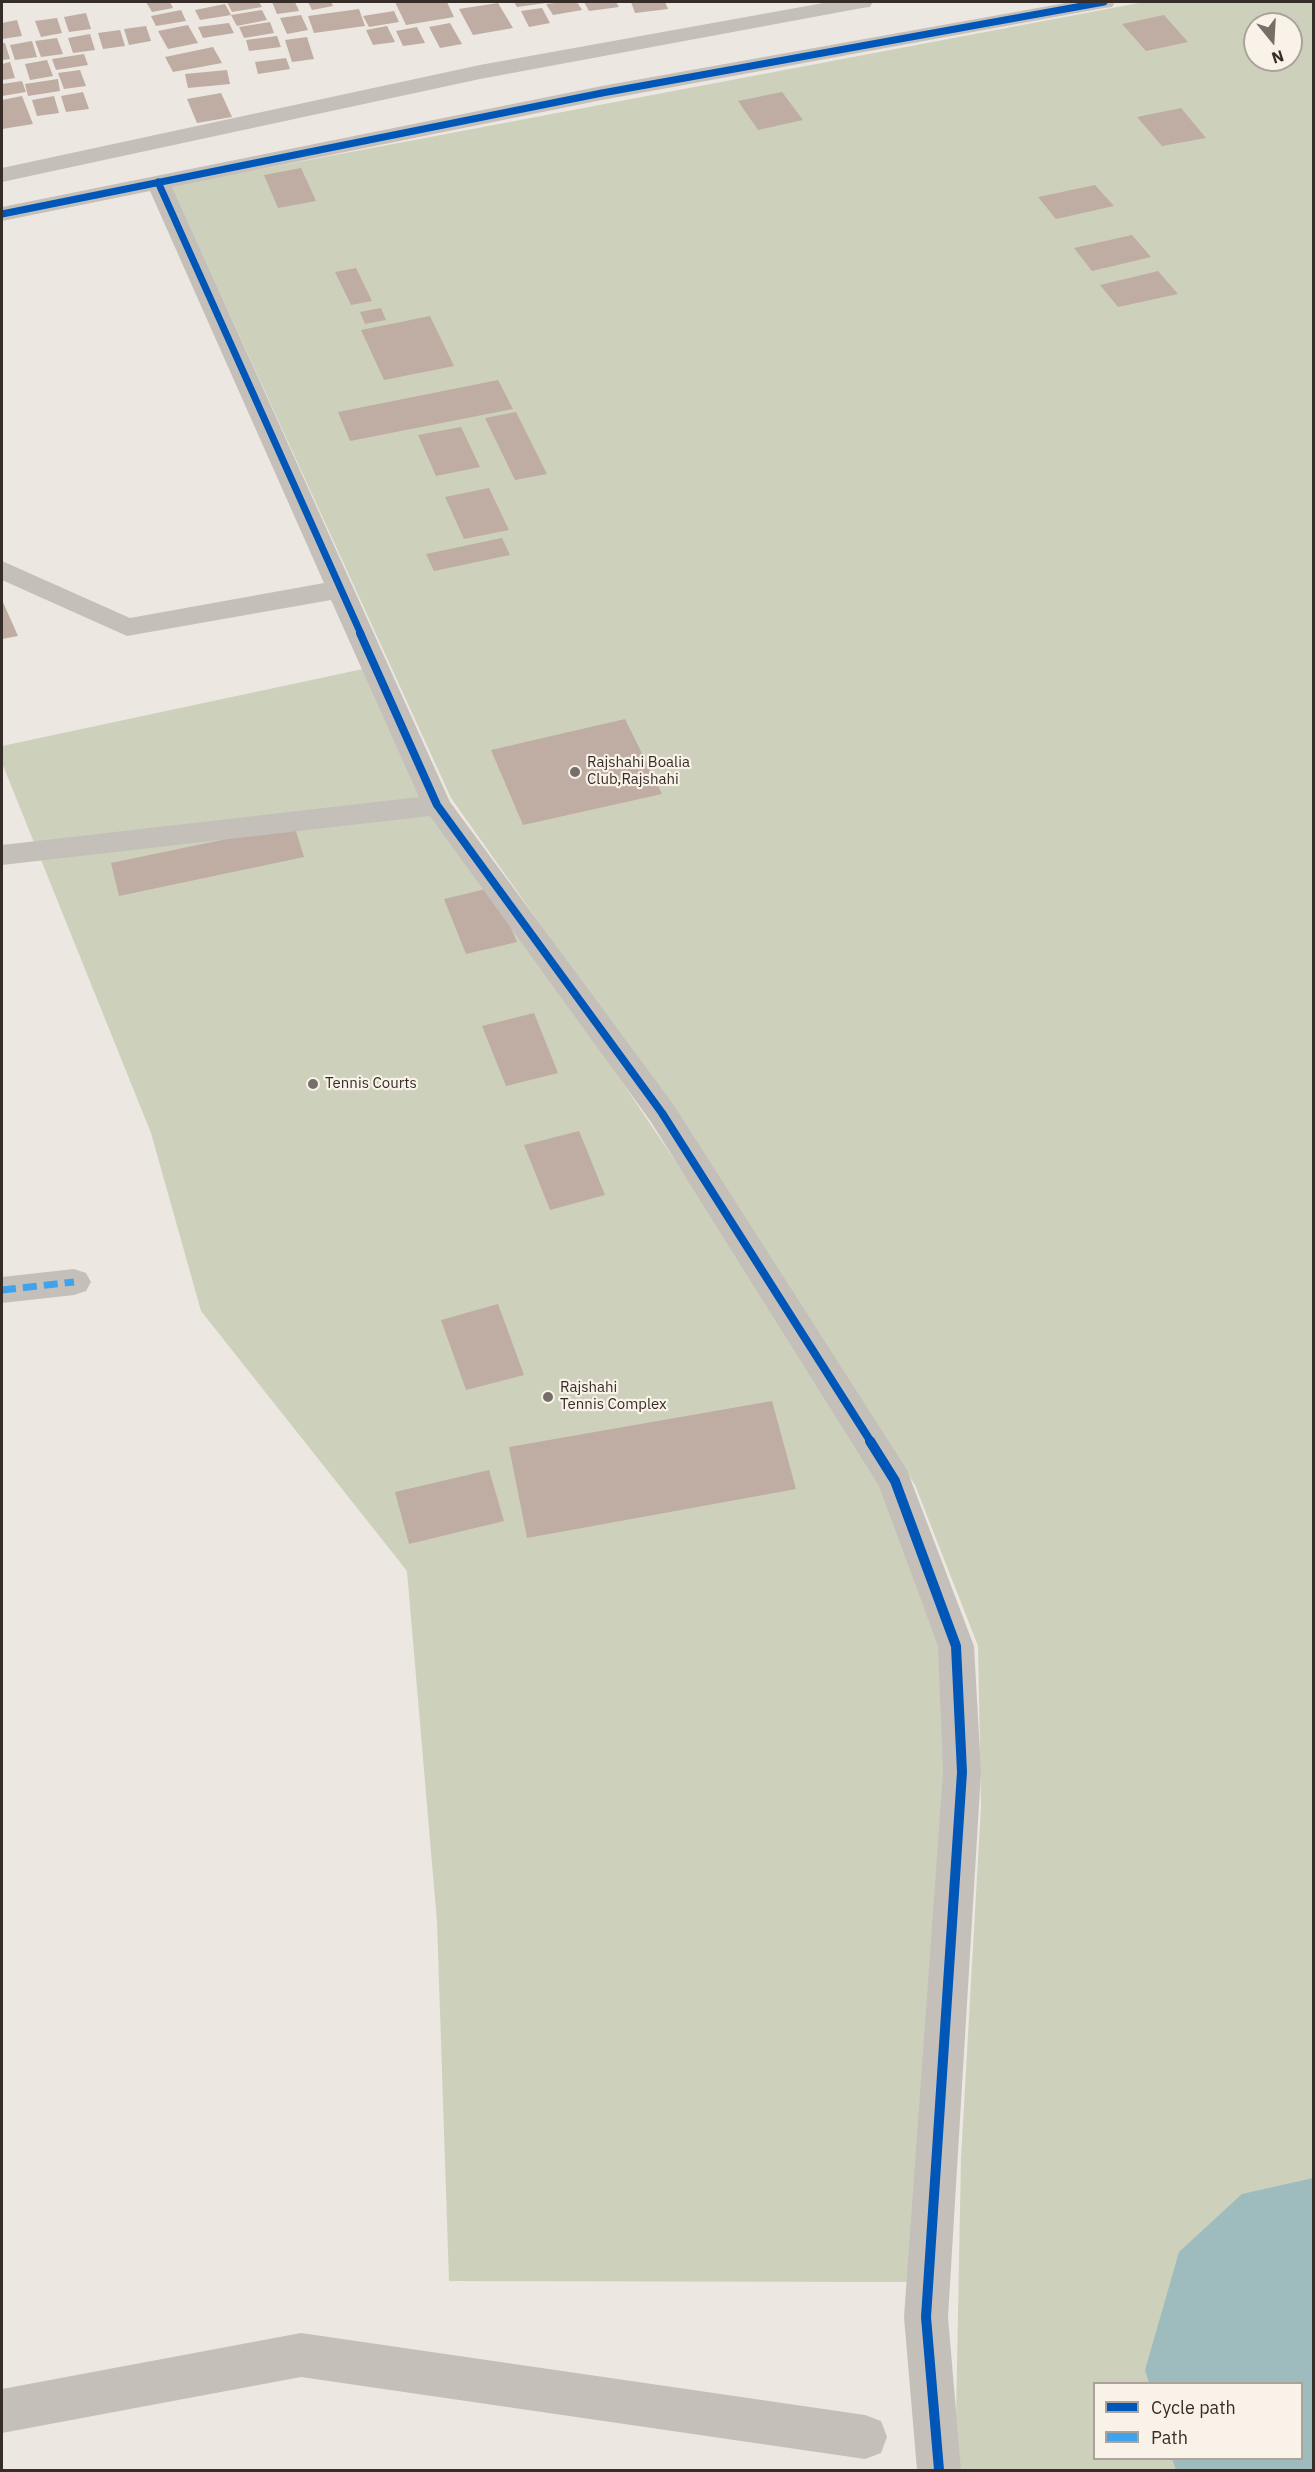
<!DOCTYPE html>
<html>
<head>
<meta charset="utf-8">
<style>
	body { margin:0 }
	#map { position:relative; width:1315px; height:2472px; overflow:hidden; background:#ece7e1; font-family:"IBM Plex Sans",sans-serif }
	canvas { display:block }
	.frame { position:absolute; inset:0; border:3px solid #362d28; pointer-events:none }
	.legend { position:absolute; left:1093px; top:2382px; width:210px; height:78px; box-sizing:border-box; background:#f9f2e8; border:2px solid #aba39b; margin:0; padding:8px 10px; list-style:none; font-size:18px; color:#362d28 }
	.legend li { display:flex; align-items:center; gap:12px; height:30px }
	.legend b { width:30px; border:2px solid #aba39b }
	.north { position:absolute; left:1243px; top:12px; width:60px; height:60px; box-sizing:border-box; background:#f9f2e8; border:2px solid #aba39b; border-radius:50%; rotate:162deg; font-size:16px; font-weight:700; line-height:24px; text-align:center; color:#362d28 }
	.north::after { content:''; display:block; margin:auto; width:21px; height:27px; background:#766e69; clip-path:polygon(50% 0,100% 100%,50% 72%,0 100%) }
</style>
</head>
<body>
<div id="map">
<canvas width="1315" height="2472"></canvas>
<div class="frame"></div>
<ul class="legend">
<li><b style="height:8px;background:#0057b8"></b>Cycle path</li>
<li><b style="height:8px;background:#3fa3eb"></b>Path</li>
</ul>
<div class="north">N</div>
</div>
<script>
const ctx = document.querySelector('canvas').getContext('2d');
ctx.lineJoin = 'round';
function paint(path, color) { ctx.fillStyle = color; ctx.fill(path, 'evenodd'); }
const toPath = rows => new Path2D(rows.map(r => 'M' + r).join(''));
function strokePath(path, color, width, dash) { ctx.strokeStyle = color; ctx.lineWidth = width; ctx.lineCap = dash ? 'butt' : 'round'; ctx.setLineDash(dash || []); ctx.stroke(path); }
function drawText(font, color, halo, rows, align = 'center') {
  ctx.font = font + ' "IBM Plex Sans",sans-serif'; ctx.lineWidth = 4.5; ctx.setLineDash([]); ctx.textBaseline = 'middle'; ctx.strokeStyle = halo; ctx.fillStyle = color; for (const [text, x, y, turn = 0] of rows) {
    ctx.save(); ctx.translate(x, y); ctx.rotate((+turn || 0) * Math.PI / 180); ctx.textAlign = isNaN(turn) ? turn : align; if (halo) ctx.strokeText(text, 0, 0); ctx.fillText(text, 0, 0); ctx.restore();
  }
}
const green = toPath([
	[1144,2,1313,2,1313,2470,955,2470,961,2158,981,1806,978,1646,915,1485,693,1140,451,798,171,186],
	[1255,24,1291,24,1291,60,1255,60],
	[1094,2384,1302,2384,1302,2458,1094,2458],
	[363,669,539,959,740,1257,881,1483,944,1642,953,1765,915,2282,449,2281,437,1922,407,1571,201,1311,151,1133,2,763,2,746]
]);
const water = toPath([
	[1313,2178,1313,2470,1176,2470,1172,2459,1302,2458,1302,2384,1149,2383,1145,2370,1179,2252,1242,2194]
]);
const building = toPath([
	[146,2,170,2,173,8,152,12],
	[227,2,259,2,262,7,232,12],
	[272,2,295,2,299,11,277,14],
	[308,2,331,2,333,6,312,10],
	[395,2,447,2,454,17,406,25],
	[514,2,546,2,546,3,517,7],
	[563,2,577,2,582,10,553,15,546,4],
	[584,2,616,2,619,7,589,11],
	[631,2,665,2,668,9,635,13],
	[498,3,513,28,473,35,459,9],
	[225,4,231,15,200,20,195,10],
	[542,8,550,23,529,27,521,11],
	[359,9,365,26,314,33,308,16],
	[181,10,186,21,156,26,151,16],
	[262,10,267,20,237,26,231,15],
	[394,11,399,22,369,27,363,16],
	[86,13,91,29,69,32,64,17],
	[301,15,308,30,287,34,280,18],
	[1164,15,1188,42,1146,51,1122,24],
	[57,18,62,33,41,37,35,21],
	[17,20,22,36,2,39,2,23],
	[270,22,274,33,244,38,239,27],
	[229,23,234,33,203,38,198,27],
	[450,23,462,44,440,48,429,27],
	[188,25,198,43,168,49,158,31],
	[146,26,151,41,129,45,124,29],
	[387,26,395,42,373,45,366,30],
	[417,27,425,43,403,46,396,31],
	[120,30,125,46,103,49,98,33],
	[90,34,95,50,73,53,68,38],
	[277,36,281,47,249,51,246,40],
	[307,37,314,59,292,62,285,40],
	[57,38,63,54,41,57,35,41],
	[32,41,37,57,15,60,10,45],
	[2,43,5,43,10,59,2,60],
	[213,47,222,63,173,72,165,57],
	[84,54,88,65,56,70,52,59],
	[286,58,290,69,258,74,255,62],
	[47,60,53,76,30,80,25,64],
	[10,62,15,78,2,80,2,64],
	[80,70,86,86,64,89,58,73],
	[227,70,230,84,188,88,185,74],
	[58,79,60,91,28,96,25,84],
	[22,81,26,92,2,96,2,84],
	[83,92,89,109,66,112,61,96],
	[782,92,803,120,758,130,738,101],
	[221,93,232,117,197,123,187,99],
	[22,96,33,124,2,129,2,100],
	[54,96,59,113,37,116,32,100],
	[1181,108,1206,138,1162,146,1137,117],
	[301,168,316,201,278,208,264,175],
	[1095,185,1114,206,1056,219,1038,197],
	[1132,235,1151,257,1092,271,1074,248],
	[356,268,372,301,351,305,335,272],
	[1158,271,1178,294,1118,307,1100,285],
	[381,308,386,320,365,324,360,312],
	[430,316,454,366,384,380,361,330],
	[498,380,513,409,350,441,338,412],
	[516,412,547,474,515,480,485,418],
	[461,427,480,467,436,476,418,435],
	[489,488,509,530,464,539,445,497],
	[502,538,510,555,434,571,426,554],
	[2,600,18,636,2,639],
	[625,719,662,794,523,825,491,750],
	[294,825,304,857,119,896,111,863],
	[494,887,517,942,466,954,444,899],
	[534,1013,558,1073,506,1086,482,1026],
	[579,1131,605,1195,550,1210,524,1145],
	[498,1304,524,1375,466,1390,441,1320],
	[772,1401,796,1489,527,1538,509,1447],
	[489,1470,504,1521,409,1544,395,1492]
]);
const minor = toPath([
	[829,2,873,2,870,7,862,8,480,79,2,182,2,168,480,65,829,2],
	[1071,2,1115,2,1112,7,1104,8,602,100,172,187,450,802,673,1104,907,1470,974,1646,981,1772,948,2317,961,2470,917,2470,904,2317,943,1772,938,1646,879,1486,651,1122,430,816,2,865,2,845,419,797,331,600,127,636,2,580,2,561,130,618,324,583,150,191,2,221,2,207,602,86,1071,2],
	[74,1269,86,1273,91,1282,86,1291,74,1295,2,1303,2,1277,74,1269],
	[301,2333,865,2415,881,2421,887,2437,881,2453,865,2459,301,2377,2,2433,2,2389,301,2333]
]);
const quiet = toPath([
	[2,1290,74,1282]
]);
const cyclewayFar2 = toPath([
	[158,182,361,634],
	[2,214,602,93,1104,2]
]);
const cyclewayFar1 = toPath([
	[360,633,437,805,662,1113,871,1442]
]);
const cycleway = toPath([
	[870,1441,895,1481,956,1646,962,1772,926,2317,939,2470]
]);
const markers = [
	[575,772,6,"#766e69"],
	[313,1084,6,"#766e69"],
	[548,1397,6,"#766e69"]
];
const poiNames = [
	["Rajshahi Boalia",587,763],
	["Club,Rajshahi",587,780],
	["Tennis Courts",325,1084],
	["Rajshahi",560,1388],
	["Tennis Complex",560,1405]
];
paint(green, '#cdd1bc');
paint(water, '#9ebcbd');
paint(building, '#bfaca3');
paint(minor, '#c5bfba');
strokePath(quiet, '#3fa3eb', 7, [14, 7]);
strokePath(cyclewayFar2, '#0057b8', 7);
strokePath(cyclewayFar1, '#0057b8', 8);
strokePath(cycleway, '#0057b8', 10);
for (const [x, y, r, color] of markers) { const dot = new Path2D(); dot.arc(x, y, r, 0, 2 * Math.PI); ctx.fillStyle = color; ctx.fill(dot); strokePath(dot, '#f9f2e8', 2); }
drawText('15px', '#362d28', '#f9f2e8', poiNames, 'left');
</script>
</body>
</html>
